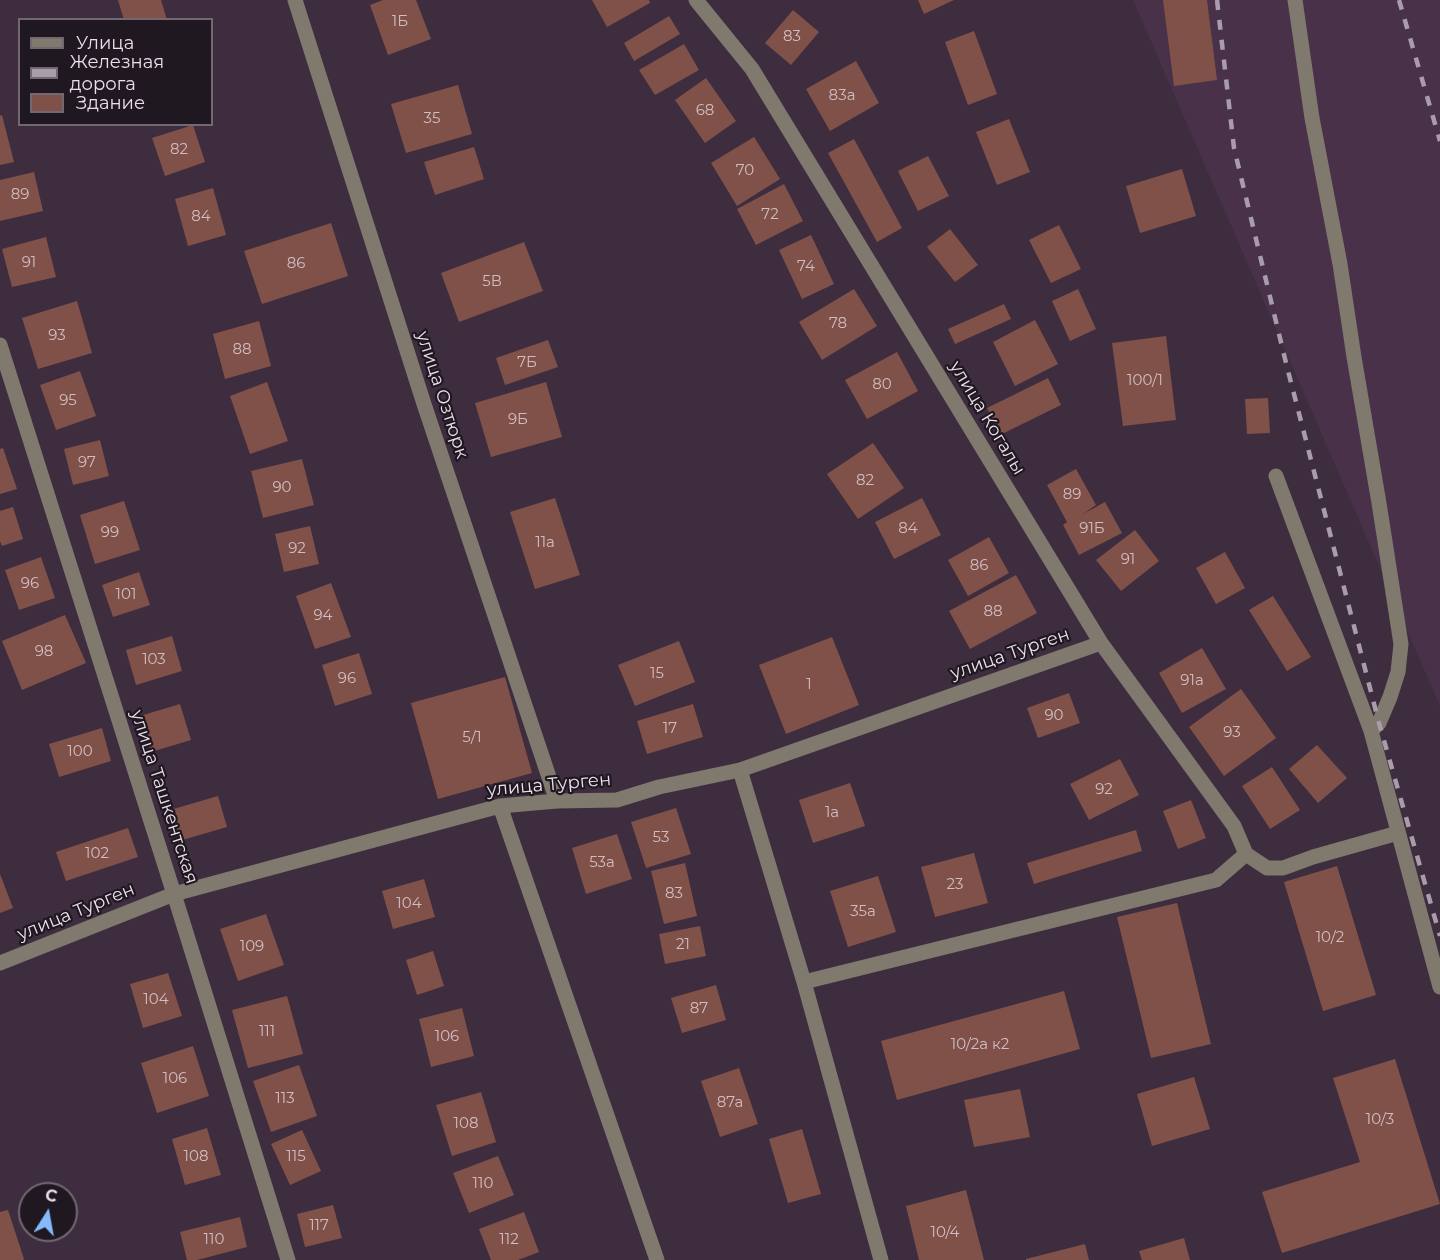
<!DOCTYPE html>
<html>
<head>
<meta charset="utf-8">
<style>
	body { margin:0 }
	#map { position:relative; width:1440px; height:1260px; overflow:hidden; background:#3e2d3f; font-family:Montserrat,sans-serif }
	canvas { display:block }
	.legend { position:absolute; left:18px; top:18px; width:195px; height:108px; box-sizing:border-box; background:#201821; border:2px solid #716872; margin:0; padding:8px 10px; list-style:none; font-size:18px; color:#eadfeb }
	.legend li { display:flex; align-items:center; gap:12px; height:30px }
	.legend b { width:30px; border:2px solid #716872 }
	.north { position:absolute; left:18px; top:1182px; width:60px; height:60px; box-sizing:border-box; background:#201821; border:2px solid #716872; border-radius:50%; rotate:11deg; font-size:16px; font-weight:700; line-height:24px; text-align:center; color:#eadfeb }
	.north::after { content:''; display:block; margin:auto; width:21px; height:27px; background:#85bbfb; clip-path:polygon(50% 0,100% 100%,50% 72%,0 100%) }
</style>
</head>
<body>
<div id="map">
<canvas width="1440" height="1260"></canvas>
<ul class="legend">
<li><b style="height:8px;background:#80796e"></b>Улица</li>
<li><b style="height:8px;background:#aa9dab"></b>Железная дорога</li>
<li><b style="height:16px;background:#805148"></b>Здание</li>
</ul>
<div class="north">С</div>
</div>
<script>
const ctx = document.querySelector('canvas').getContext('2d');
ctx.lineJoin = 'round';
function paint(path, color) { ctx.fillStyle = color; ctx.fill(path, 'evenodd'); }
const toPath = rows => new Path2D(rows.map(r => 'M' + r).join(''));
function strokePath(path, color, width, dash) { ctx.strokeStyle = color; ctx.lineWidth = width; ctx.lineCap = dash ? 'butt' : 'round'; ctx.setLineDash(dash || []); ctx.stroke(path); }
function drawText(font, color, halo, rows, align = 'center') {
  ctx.font = font + ' Montserrat,sans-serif'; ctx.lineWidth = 4.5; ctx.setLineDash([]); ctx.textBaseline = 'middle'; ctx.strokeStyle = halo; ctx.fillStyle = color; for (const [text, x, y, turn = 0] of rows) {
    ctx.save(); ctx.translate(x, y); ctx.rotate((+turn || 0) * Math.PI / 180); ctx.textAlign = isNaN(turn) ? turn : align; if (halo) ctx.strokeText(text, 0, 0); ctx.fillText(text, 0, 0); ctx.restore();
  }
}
const built = toPath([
	[1133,0,1440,0,1440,706]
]);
const building = toPath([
	[118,0,161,0,167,20,124,20],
	[383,0,416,0,431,39,388,55,370,5],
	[592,0,649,0,650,3,607,27],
	[918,0,954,0,924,14],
	[1163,0,1207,0,1217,80,1174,86],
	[793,10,819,32,791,65,765,43],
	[669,16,680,34,634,61,624,43],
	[974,31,997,94,968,105,945,42],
	[684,44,699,70,655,95,639,70],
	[856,61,879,103,830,131,806,89],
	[706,78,736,121,705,143,675,100],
	[458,85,472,134,406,153,391,104],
	[2,115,14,162,0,165,0,116],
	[1009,119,1030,172,997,185,976,132],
	[193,125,205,162,165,176,152,138],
	[754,137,780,179,737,206,711,163],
	[854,139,902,228,877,242,828,153],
	[474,147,484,179,435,195,424,162],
	[928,156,949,196,918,211,898,171],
	[1182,169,1196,216,1140,233,1126,186],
	[34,172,43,211,0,221,0,180],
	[784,184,803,221,756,245,737,209],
	[213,188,226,235,188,246,175,199],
	[331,223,348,276,262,304,244,251],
	[1059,225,1081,269,1051,283,1029,240],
	[950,229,978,265,955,282,927,247],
	[811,235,834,284,802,299,779,250],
	[46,237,56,277,12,287,2,249],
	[524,242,543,291,459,322,441,273],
	[854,289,877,326,822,360,799,322],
	[1078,289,1096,329,1070,341,1052,301],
	[77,301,92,353,38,369,22,318],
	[1004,304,1011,319,955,344,948,329],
	[1035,320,1058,364,1015,386,993,342],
	[259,321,271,366,225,379,213,334],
	[1166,336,1176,420,1123,426,1112,343],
	[548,340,558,367,505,385,496,358],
	[897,352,918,391,867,419,845,380],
	[80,371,96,416,56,430,40,385],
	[1048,378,1061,405,1000,435,987,408],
	[267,382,288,441,250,454,230,396],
	[546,382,562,437,491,457,475,403],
	[1268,398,1270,433,1247,434,1245,399],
	[100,440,109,476,73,485,64,449],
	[873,443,904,488,858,519,827,474],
	[3,448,17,489,0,494,0,449],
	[302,459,314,505,263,518,251,471],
	[1076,469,1096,505,1083,514,1105,502,1122,533,1079,555,1063,525,1067,522,1047,485],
	[555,498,580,575,535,589,510,512],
	[922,498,941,535,894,559,875,522],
	[124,501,140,550,95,564,80,515],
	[13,507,23,539,2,546,0,541,0,511],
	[310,526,319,564,284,572,275,534],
	[1135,530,1159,561,1121,591,1096,560],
	[989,537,1009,573,968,596,948,560],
	[1225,552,1245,588,1216,604,1196,568],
	[41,557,55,598,19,610,5,570],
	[139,572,150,605,113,617,102,585],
	[1016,575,1037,613,970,649,949,611],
	[331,583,351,637,315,649,296,596],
	[1273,596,1311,657,1287,671,1249,610],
	[65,615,86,663,22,690,2,641],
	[172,636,182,671,136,685,126,650],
	[832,637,859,705,786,734,759,665],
	[679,641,695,682,635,706,618,665],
	[1202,648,1226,689,1182,713,1159,673],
	[359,653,372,694,335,706,322,665],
	[505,677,532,773,438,799,411,703],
	[1241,689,1276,738,1224,776,1189,727],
	[1069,693,1080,723,1038,738,1027,708],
	[180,704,191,740,151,752,140,716],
	[693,704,703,737,647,754,637,721],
	[102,728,111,761,59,777,49,744],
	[1317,745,1347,778,1318,803,1289,769],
	[1120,759,1139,795,1089,820,1070,784],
	[1272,767,1300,810,1270,829,1242,786],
	[850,783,865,826,813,843,799,800],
	[218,796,227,827,179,841,170,810],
	[1191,800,1206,838,1178,849,1163,811],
	[676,808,691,854,646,868,631,822],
	[128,828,138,857,66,881,56,852],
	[1136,830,1142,851,1034,884,1027,863],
	[617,834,632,879,586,894,572,848],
	[974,853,988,903,935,917,921,867],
	[685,863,697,916,664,924,651,871],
	[1337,866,1376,995,1323,1011,1284,882],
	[0,874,13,908,0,913],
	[878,876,896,932,848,947,830,891],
	[424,879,435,917,393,929,382,891],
	[1177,903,1211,1044,1151,1058,1117,917],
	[266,914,284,965,238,981,220,929],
	[700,926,706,956,665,964,659,934],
	[433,951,444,986,417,995,406,960],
	[168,973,182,1016,143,1028,130,984],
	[716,985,726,1020,682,1033,671,998],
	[1064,991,1080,1049,897,1100,881,1041],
	[287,996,303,1054,248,1068,232,1010],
	[462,1008,474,1056,431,1067,419,1019],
	[193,1046,209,1096,157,1113,141,1063],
	[1395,1059,1440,1204,1282,1253,1262,1192,1360,1162,1333,1078],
	[299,1065,317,1116,271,1132,253,1081],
	[739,1068,758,1124,720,1137,701,1081],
	[1194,1077,1210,1129,1152,1146,1137,1094],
	[1020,1089,1030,1137,974,1147,964,1100],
	[481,1092,496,1142,452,1156,436,1105],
	[207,1128,221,1175,185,1185,172,1139],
	[802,1129,821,1194,788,1203,769,1139],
	[302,1130,321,1171,290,1185,271,1144],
	[498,1156,514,1195,469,1213,453,1173],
	[966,1190,984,1260,919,1260,906,1206],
	[333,1205,342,1238,305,1247,297,1214],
	[8,1210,24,1259,23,1260,0,1260,0,1212],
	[524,1212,539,1252,518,1260,491,1260,479,1229],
	[240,1217,247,1247,197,1260,187,1260,180,1232],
	[1184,1238,1190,1260,1142,1260,1139,1251],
	[1085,1244,1089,1260,1026,1260,1026,1259]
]);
const minor = toPath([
	[295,0,424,404,557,801],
	[696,0,752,69,1101,643,1234,826,1246,854],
	[1295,0,1312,118,1340,264,1354,357,1379,503,1401,644,1398,672,1390,697,1379,723,1371,731],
	[0,345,174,894,288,1260],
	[1276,476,1371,731,1440,987],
	[740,770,804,982,881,1260],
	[500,806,657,1260],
	[1246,854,1267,868,1283,868,1313,857,1398,833],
	[0,963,174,894,500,806,557,801,617,800,659,787,740,770,1101,643],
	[804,982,1216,880,1246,854]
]);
const rail = toPath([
	[1217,0,1234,148,1287,367,1379,723,1440,936],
	[1399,0,1440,141]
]);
const numberNames = [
	["1Б",400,22],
	["83",792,37],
	["83а",842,96],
	["68",705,111],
	["35",432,119],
	["82",179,150],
	["70",745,171],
	["89",20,195],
	["72",770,215],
	["84",201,217],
	["91",29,263],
	["86",296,264],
	["74",806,267],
	["5В",492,282],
	["78",838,324],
	["93",57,336],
	["88",242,350],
	["7Б",527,363],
	["100/1",1145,381],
	["80",882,385],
	["95",68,401],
	["9Б",518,420],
	["97",87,463],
	["82",865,481],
	["90",282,488],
	["89",1072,495],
	["84",908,529],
	["91Б",1092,529],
	["99",110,533],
	["11а",545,543],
	["92",297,549],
	["91",1128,560],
	["86",979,566],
	["96",30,584],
	["101",126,595],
	["88",993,612],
	["94",323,616],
	["98",44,652],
	["103",154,660],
	["15",657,674],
	["96",347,679],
	["91а",1192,681],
	["1",809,685],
	["90",1054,716],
	["17",670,729],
	["93",1232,733],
	["5/1",472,738],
	["100",80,752],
	["92",1104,790],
	["1а",832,813],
	["53",661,838],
	["102",97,854],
	["53а",602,863],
	["23",955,885],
	["83",674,894],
	["104",409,904],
	["35а",863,912],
	["10/2",1330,938],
	["21",683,945],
	["109",252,947],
	["104",156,1000],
	["87",699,1009],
	["111",267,1032],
	["106",447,1037],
	["10/2а к2",980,1045],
	["106",175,1079],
	["113",285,1099],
	["87а",730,1103],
	["10/3",1380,1120],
	["108",466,1124],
	["108",196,1157],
	["115",296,1157],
	["110",483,1184],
	["117",319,1226],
	["10/4",945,1233],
	["110",214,1240],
	["112",509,1240]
];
const streetNames = [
	["улица Озтюрк",442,395,72],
	["улица Когалы",987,418,59],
	["улица Турген",1010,654,-19],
	["улица Турген",549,785,-5],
	["улица Ташкентская",164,797,72],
	["улица Турген",76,912,-22]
];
paint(built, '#483149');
paint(building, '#805148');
strokePath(minor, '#80796e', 15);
strokePath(rail, '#aa9dab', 4.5, [10, 10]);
drawText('15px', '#d0bcc2', null, numberNames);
drawText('18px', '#eadfeb', '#201821', streetNames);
</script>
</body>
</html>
